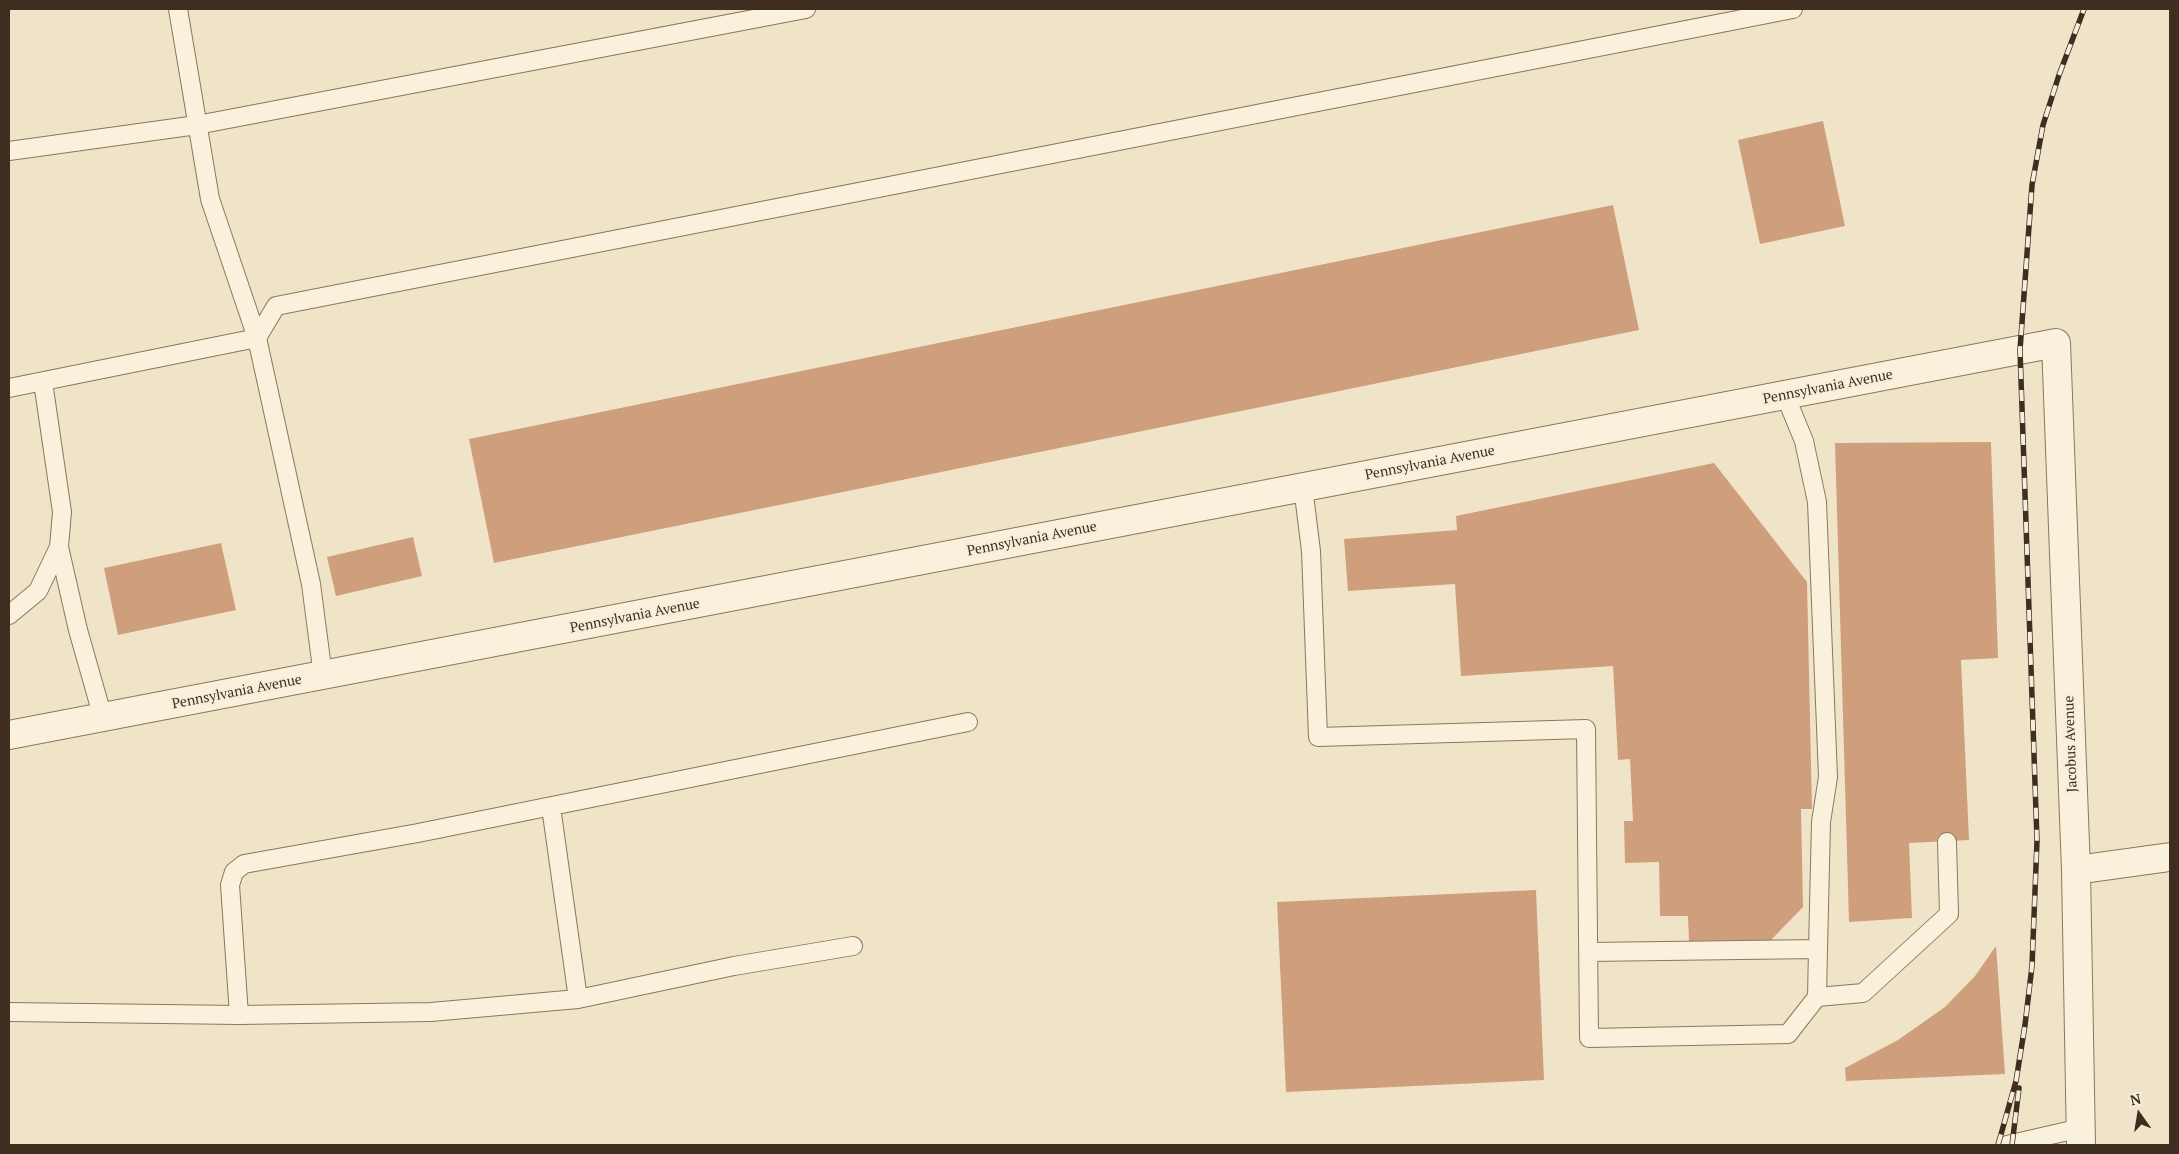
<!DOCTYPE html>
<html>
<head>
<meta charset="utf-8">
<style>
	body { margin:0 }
	#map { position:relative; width:2179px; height:1154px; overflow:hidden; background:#f0e4c8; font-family:"PT Serif",serif }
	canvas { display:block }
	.frame { position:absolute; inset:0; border:10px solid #3d2e20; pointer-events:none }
	.north { position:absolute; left:2114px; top:1089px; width:50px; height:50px; -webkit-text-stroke:4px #f7eed8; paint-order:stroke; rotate:347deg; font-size:14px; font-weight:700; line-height:20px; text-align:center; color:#3d2e20 }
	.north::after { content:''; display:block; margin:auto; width:18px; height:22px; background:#3d2e20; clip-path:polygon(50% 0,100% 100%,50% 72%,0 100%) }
</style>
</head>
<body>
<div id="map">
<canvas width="2179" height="1154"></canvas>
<div class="frame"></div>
<div class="north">N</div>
</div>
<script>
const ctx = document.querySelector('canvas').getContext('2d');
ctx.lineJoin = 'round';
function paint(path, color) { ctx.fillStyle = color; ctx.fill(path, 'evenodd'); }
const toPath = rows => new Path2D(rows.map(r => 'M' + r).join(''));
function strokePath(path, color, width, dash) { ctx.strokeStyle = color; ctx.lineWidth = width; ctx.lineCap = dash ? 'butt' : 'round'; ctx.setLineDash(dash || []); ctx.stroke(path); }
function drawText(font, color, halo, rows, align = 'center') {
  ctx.font = font + ' "PT Serif",serif'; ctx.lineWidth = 5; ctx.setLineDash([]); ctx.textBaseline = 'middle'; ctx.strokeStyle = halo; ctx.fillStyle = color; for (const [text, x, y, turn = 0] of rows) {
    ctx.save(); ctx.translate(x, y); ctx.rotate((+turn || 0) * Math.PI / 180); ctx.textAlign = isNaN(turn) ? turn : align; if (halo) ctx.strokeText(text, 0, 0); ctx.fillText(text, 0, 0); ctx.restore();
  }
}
const building = toPath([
	[1823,121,1845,226,1760,244,1738,140],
	[1613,205,1639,330,494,563,469,439],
	[1991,442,1998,658,1961,660,1969,840,1909,843,1912,918,1849,922,1835,443],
	[1714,463,1807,582,1812,809,1801,809,1803,907,1771,940,1689,941,1688,916,1660,916,1659,862,1625,863,1624,821,1633,821,1630,759,1618,760,1613,666,1461,676,1455,584,1348,591,1344,539,1457,530,1456,516],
	[413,537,422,576,336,596,327,557],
	[221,543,236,610,118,635,104,568],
	[1536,890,1544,1080,1286,1092,1277,902],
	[1996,946,2005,1074,1846,1081,1845,1068,1898,1040,1945,1007,1975,976]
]);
const lane = toPath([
	[178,9,210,199,257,338],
	[9,151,197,125,806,9],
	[257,338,276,306,1793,9],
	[43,382,62,512,59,547,78,630,103,718],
	[9,388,257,338,311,584,323,676],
	[1785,395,1804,441,1817,502,1828,777,1821,822,1818,949],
	[1303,487,1311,551,1318,737,1586,729,1589,1038,1788,1034,1817,997,1818,949,1588,952],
	[9,615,38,591,59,547],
	[551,807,578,999],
	[1817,997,1863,993,1949,914,1947,842],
	[9,1012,239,1015,230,885,234,872,244,864,418,833,968,722],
	[239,1015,431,1012,578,999,734,966,853,946],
	[2007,1145,2081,1128]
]);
const street = toPath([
	[9,735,2056,343,2076,870,2081,1145],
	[2076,870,2170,857]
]);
const rail = toPath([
	[1998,1145,2016,1081,2025,1025,2032,966,2037,841,2020,350,2032,185,2043,125,2059,75,2084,9],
	[2012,1145,2019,1088]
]);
const streetNames = [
	["Pennsylvania Avenue",1828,387,-11],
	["Pennsylvania Avenue",1430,463,-11],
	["Pennsylvania Avenue",1032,539,-11],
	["Pennsylvania Avenue",635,616,-11],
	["Pennsylvania Avenue",237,692,-11],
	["Jacobus Avenue",2071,744,-92]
];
paint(building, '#cf9f7d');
strokePath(lane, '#8d765c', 20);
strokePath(street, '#8d765c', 30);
strokePath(lane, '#faf1dc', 18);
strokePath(street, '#faf1dc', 28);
strokePath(rail, '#3d2e20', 5.5);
strokePath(rail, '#f7eed8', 4, [11]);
drawText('14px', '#3d2e20', '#f7eed8', streetNames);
</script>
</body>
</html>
